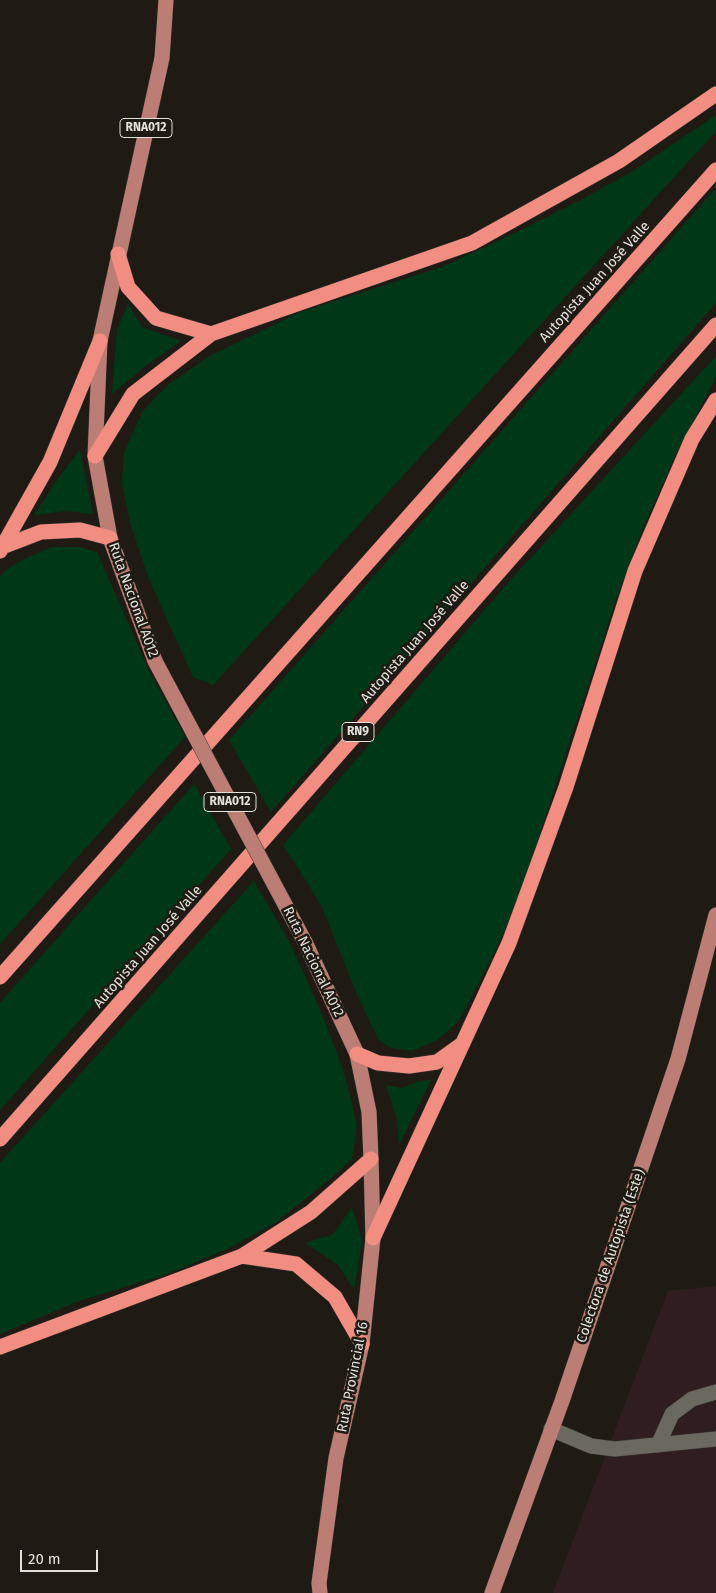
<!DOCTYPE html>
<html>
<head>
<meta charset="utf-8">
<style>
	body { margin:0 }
	#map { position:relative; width:716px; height:1593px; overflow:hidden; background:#1f1b14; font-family:"Fira Sans",sans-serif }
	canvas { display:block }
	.scale { position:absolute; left:20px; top:1550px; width:78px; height:22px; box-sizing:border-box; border:2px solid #e3e1dc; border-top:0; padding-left:6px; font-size:15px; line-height:18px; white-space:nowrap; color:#e3e1dc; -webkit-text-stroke:4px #1f1b14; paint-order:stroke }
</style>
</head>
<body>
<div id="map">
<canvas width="716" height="1593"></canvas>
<div class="scale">20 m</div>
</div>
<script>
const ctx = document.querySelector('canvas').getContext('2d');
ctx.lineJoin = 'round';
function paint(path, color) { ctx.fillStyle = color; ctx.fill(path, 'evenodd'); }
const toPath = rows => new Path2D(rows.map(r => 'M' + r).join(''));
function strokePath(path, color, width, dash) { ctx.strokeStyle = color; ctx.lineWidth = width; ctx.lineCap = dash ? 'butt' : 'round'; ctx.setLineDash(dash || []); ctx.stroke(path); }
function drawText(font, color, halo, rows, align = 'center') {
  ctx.font = font + ' "Fira Sans",sans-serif'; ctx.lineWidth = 5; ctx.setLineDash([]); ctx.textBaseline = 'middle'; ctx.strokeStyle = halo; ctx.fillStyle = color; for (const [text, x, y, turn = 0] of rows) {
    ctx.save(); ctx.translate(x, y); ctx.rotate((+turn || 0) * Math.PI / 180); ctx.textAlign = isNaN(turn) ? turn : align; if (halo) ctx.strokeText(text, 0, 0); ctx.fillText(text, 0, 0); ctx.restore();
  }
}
const commercial = toPath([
	[716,1286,716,1593,553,1593,668,1291]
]);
const green = toPath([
	[716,115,716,131,213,685,193,677,149,579,130,523,122,484,124,453,142,412,168,385,208,357,300,312,442,267,504,238,579,201,633,171],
	[716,188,716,303,271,812,229,740],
	[128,304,142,327,181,341,147,365,112,394,117,330],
	[716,356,716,377,674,458,643,528,616,599,528,870,503,934,478,985,458,1022,437,1040,412,1051,391,1048,378,1039,357,994,321,905,283,845,506,585],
	[80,450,93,514,65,511,34,515,57,480],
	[52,547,80,547,97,552,149,671,185,737,0,944,0,577,6,570,24,559],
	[194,784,231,849,0,1110,0,1003],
	[254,881,290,943,323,1016,344,1072,357,1125,352,1159,330,1179,275,1223,227,1249,167,1274,79,1301,0,1334,0,1163],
	[431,1080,399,1145,397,1119,386,1085,402,1088,420,1081],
	[352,1207,362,1240,354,1289,337,1264,305,1243,333,1234]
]);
const minor = toPath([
	[551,1429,591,1446,615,1449,716,1439],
	[658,1445,672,1414,692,1399,716,1392]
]);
const major = toPath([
	[155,661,110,538,95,456,100,341,162,58,166,0],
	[305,942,357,1054,369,1112,371,1159,373,1238,362,1344,336,1458,319,1583,320,1593],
	[492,1593,562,1401,678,1059,716,915]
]);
const highway = toPath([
	[118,254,128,287,156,318,211,334],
	[95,456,133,394,211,334,472,243,619,161,716,94],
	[2,547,41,532,80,530,110,538],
	[0,551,50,462,100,341],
	[0,977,716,170],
	[357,1054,378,1063,409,1066,437,1062,462,1044],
	[0,1139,716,325],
	[373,1238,509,943,566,787,635,571,692,439,716,400],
	[242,1256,296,1264,335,1297,362,1344],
	[0,1347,242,1256,311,1212,371,1159]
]);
const majorBridge = toPath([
	[155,661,305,942]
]);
const shields = [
	[146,128,52],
	[358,732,32],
	[230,802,52]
];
const shieldNames = [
	["RNA012",146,128],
	["RN9",358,732],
	["RNA012",230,802]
];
const streetNames = [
	["Autopista Juan José Valle",595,282,-48],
	["Ruta Nacional A012",133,600,70],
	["Autopista Juan José Valle",415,642,-49],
	["Autopista Juan José Valle",148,947,-49],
	["Ruta Nacional A012",313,962,64],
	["Colectora de Autopista (Este)",611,1256,-71],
	["Ruta Provincial 16",353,1377,-79]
];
paint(commercial, '#301d20');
paint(green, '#003817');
strokePath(minor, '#393632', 16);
strokePath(major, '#393632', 16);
strokePath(highway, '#393632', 16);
strokePath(minor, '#6b685f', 15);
strokePath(major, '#bc7e74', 15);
strokePath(highway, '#f28d82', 15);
strokePath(majorBridge, '#393632', 16, []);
strokePath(majorBridge, '#bc7e74', 15);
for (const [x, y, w] of shields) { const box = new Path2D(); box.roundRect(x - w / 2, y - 9.5, w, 19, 4); ctx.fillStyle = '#1f1b14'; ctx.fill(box); strokePath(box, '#e3e1dc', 1); }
drawText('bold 12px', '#e3e1dc', null, shieldNames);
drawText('14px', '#e3e1dc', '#1f1b14', streetNames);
</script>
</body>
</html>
